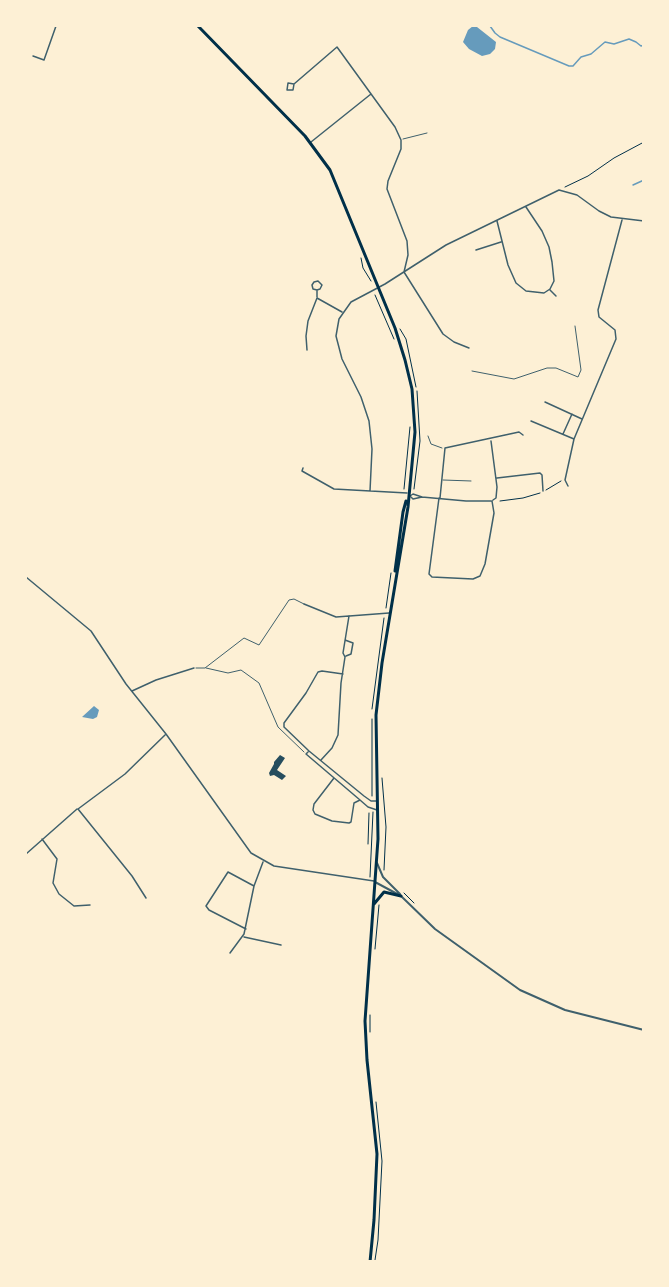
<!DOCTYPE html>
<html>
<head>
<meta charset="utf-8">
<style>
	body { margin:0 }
	#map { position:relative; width:669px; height:1287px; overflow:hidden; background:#fdf0d5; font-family:"Open Sans",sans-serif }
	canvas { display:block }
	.frame { position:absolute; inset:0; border:27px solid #fdf0d5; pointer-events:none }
</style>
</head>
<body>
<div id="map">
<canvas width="669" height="1287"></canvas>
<div class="frame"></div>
</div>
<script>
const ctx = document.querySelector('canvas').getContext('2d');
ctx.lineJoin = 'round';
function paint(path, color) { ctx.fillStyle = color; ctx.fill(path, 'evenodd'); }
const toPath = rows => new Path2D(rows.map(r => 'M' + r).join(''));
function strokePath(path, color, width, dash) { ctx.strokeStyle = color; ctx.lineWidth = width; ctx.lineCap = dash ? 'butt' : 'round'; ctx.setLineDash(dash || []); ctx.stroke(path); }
const water = toPath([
	[473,26,477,27,496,42,495,49,490,54,482,56,469,49,463,42,468,30],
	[94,706,99,710,97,717,93,719,82,717]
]);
const stream = toPath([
	[490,26,495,33,500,37,569,66,573,66,581,57,591,54,605,42,614,44,629,39,636,42,641,46,644,45],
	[633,185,644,180]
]);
const building = toPath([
	[280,755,285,758,277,770,286,776,282,780,274,775,270,776,269,773,274,764,274,762]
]);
const path = toPath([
	[565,187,588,176,614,158,644,142],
	[361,258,363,268,371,281],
	[375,295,394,339],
	[400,329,406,339,416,387],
	[404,489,410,427],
	[414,489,420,441,417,391],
	[546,490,561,481],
	[500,501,523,498,540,493],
	[386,608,391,573],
	[372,709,384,618],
	[372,719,372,796],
	[382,778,386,827,384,870],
	[368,844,369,813],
	[370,877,373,812],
	[404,893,414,903],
	[375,949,379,905],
	[370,1015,370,1032],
	[375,1260,378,1240,382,1161,376,1102]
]);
const service = toPath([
	[403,139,427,133],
	[472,371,514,379,547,368,556,368,578,377,581,370,575,326],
	[428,436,431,444,442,448],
	[443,480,471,481],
	[196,668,205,668,244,638,259,645,289,600,294,599,304,604],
	[206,668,228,673,241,670,259,683,278,727,304,752]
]);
const minor = toPath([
	[33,56,44,60,56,26],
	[294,84,293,90,287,90,288,83,294,84,337,47,395,127,401,140,401,149,388,181,387,189,407,241,408,255,404,272,443,334,454,342,469,348],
	[311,142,371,94],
	[497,221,508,265,516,283,526,291,544,293,550,289,554,281,552,262,549,247,542,231,526,207],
	[476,250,501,242],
	[317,290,320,289,322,285,318,281,314,282,312,285,313,289,317,290,317,297],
	[550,290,556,296],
	[307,350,306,336,308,321,317,298,342,312],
	[545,402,582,419],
	[531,421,574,439],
	[563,434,572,414],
	[491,441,497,487,496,498,493,500],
	[303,468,302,471,334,489,407,493],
	[497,478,540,473,542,475,543,491],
	[568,486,565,480,574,439,616,339,615,330,599,317,598,310,622,220],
	[370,491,372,449,369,421,361,397,342,359,336,336,339,319,351,302,385,284,446,245,559,190,577,195,599,211,611,217,644,221],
	[410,496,413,494,422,497],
	[411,497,413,499,422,497,466,501,491,501],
	[439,498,429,574,432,577,473,579,480,576,485,564,494,513,492,501],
	[440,498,445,448,519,432,523,435],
	[26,577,91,631,126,684,166,734,251,853,274,866,374,881],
	[304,604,336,617,389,613],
	[345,640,353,643,351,654,346,656],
	[343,674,322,671,318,672,306,693,284,723,284,727,309,751,364,796,371,801,377,801],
	[132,691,156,680,194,668],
	[308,752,306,754,360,800,368,807,377,810],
	[321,760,332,748,338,735,341,683,345,657,343,653,349,616],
	[334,778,314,804,313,810,315,814,332,821,349,823,351,822,354,803,360,800],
	[42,839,57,859,53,883,59,894,74,906,90,905],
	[26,854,77,809],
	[146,898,132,876,78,809,125,774,165,735],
	[246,929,209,910,206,906,228,872,254,886],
	[244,937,281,945],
	[230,953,244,934,254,886,263,862]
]);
const tertiary = toPath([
	[377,863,383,877,400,894],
	[375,882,401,896,435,929,520,990,565,1010,644,1030]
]);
const primary = toPath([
	[198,26,305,136,330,170,395,328,405,360,412,389,415,432,408,507,382,663,376,715,378,839,365,1021,367,1060,377,1154,374,1220,370,1262],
	[395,571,403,512,406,501],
	[374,904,384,892,401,896]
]);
paint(water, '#669bbc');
strokePath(stream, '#669bbc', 1.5);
paint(building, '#264d5e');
strokePath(path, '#003049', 1);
strokePath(service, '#3f606c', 1);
strokePath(minor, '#3f606c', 1.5);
strokePath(tertiary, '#3f606c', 2);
strokePath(primary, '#003049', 3);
</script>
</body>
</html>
